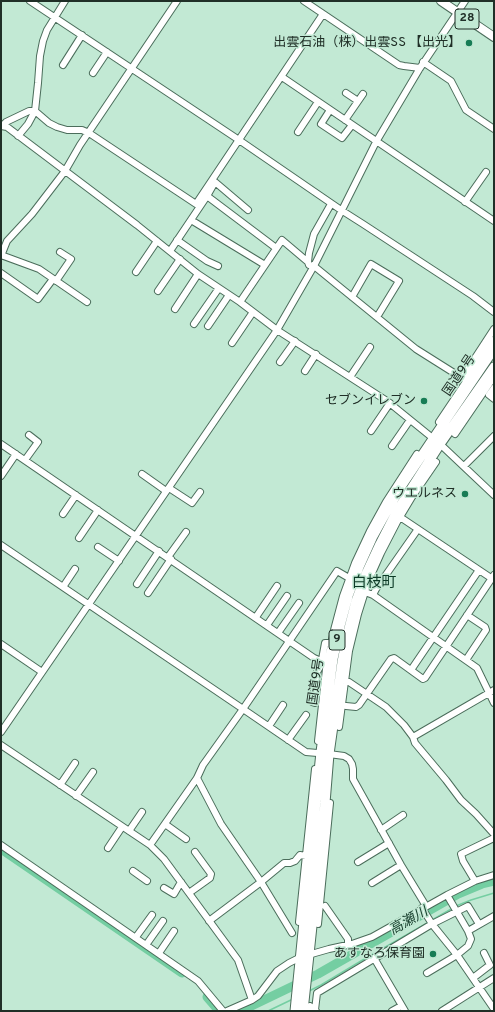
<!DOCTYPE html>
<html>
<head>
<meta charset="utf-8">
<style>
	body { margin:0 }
	#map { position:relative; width:495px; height:1012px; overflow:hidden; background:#c2e9d4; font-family:Overpass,sans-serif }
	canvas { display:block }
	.frame { position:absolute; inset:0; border:2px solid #202f27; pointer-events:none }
</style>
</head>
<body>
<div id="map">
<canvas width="495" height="1012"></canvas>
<div class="frame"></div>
</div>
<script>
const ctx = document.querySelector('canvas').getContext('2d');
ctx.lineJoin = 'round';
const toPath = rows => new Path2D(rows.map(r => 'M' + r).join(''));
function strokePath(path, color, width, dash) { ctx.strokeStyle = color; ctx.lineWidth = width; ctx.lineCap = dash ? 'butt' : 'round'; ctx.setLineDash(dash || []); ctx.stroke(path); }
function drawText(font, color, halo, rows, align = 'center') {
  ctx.font = font + ' Overpass,"Noto Sans JP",sans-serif'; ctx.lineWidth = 3; ctx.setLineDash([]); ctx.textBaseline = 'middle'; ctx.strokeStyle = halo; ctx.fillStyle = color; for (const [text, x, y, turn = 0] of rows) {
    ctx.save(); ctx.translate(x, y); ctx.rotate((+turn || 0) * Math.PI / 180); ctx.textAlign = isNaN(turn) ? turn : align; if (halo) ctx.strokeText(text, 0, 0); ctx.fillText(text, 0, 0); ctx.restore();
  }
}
const stream = toPath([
	[456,906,471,900,494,893],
	[432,920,453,908],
	[309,991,321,985,361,961,429,922],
	[268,1011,293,999]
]);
const river = toPath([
	[1,849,182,973],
	[207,997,219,1011],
	[241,1011,318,974,458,894,482,884,494,881]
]);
const minor = toPath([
	[30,1,239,140,341,210,363,224,473,296,494,312],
	[304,1,399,65,404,66,420,68],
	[423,62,451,81,466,110,494,129],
	[63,65,82,35],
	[93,73,107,52],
	[282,77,494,221],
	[346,93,358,101],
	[330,110,321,124,342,138,352,125],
	[345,120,363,94],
	[1,126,7,127,137,225,198,274,240,302,277,330,387,401,440,444,494,495],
	[2,126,6,122,29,111,35,111,49,123,57,127,67,130,82,130,89,133,196,204,323,14],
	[298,132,318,102],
	[18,136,28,124,35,111,38,83,40,56,43,41,47,30,65,1],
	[207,196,276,248],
	[465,202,486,172],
	[331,204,314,234,309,253,308,262,309,265,314,266,416,349,462,378,494,329],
	[191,220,265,265],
	[177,240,207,261,218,266],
	[170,251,207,196,215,182,248,210],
	[1,255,39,269,87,302],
	[1,256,7,241,32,214,65,171,80,145,177,1],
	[136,272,157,241],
	[1,273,38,299,53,279],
	[56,281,71,259,60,252],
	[158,291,180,259],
	[352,297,371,264,399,281,377,317],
	[240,302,282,240,308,262],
	[175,309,198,274],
	[194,324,219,288],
	[208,326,229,295],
	[232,343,253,312],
	[280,362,295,341],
	[305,371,316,354],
	[350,377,370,347],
	[494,388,489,395,494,399],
	[439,422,494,340],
	[371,431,390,403],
	[455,434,494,377],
	[1,444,314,658,321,661],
	[392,446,410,420],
	[25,460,38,442,29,435],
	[464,466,494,436],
	[142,474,166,491],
	[1,476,16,454],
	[169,488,192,503,200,492],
	[63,514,76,495],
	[400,517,491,578],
	[79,538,98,510],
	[1,545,243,709,306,752,329,754,344,756,349,759,352,764,353,769,353,779,401,865,426,906],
	[98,547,119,561],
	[168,557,186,532],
	[137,584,159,551],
	[63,587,75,569],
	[365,592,373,595,477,668,494,703],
	[148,593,171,559],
	[373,595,376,589,418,529],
	[256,617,277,586],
	[267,625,287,596],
	[278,633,299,603],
	[1,644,42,672],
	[466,660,486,630,485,627,467,615],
	[411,670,479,570],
	[344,681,349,682,386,707,404,725,413,737,415,743,446,780,461,800,476,814,494,834],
	[315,703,312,702,311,699,315,689,317,672,321,665,325,643,331,643],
	[346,706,356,707,359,705,391,659,394,658,423,679,425,678,494,575],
	[269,726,283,705],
	[339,727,349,651,358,614,368,582,381,553,397,522,412,497,436,462],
	[1,732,277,330,314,266,376,142,420,68,465,1],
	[413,737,494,690],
	[288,740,306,715],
	[318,741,326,669,334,630,343,596,355,563,370,531,386,502,417,454],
	[1,745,150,845,164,859,238,960,252,1000],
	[197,778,221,824,261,882,209,921],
	[60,785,75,763],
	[76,796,93,772],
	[165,824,186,839],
	[381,830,403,815],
	[129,831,142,812],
	[1,845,198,981,223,1011],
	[150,845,197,778,203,765,243,709,337,571,349,578],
	[108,848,122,827],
	[358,862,389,843],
	[133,871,147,881],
	[475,881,463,861,461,854,494,838],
	[372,883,401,865],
	[164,888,174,894,181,882],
	[189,893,210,878,211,874,195,852],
	[325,906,348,939,348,945],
	[422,908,432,924,457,955,494,1009],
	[299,922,315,769],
	[318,924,330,803],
	[468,931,494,916],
	[292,933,261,882,284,863,290,863,295,861,300,855,306,856],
	[136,937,152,915],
	[146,945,163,921],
	[159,953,174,931],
	[374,958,405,1011],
	[427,973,457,955,468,946,471,939,468,931,447,895],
	[473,978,490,965,484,953],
	[227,1011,252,1000,258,996,277,971,289,963,301,957,329,949,352,944,372,937,447,895,475,881,494,875],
	[309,1011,310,1006],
	[316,1011,315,1010,317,993,432,924,468,906,479,924],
	[392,1011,401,1006],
	[442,1011,494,978]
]);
const major = toPath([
	[441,1,494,37]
]);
const highway = toPath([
	[295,1011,321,752,333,659,340,626,348,596,359,567,373,536,388,509,402,485,433,439,494,349],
	[303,1011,325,803,329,754,342,662,348,632,356,601,366,574,380,544,397,511,440,444,494,367]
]);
const markers = [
	[469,43,4,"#177c55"],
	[424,401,4,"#177c55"],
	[465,494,4,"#177c55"],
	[433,954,4,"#177c55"]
];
const shields = [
	[467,19,24],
	[337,640,16]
];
const shieldNames = [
	["28",467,19],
	["9",337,640]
];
const poiNames = [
	["出雲石油（株）出雲SS 【出光】",461,43],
	["セブンイレブン",416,401],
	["ウエルネス",457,494],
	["あすなろ保育園",425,954]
];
const streetNames = [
	["国道9号",460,376,-56],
	["国道9号",317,682,-82]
];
const waterNames = [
	["高瀬川",409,922,-30]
];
const quarterNames = [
	["白枝町",374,584]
];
strokePath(stream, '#74cea2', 1.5);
strokePath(river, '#74cea2', 9);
strokePath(minor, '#4b6d5b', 8);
strokePath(major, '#4b6d5b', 10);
strokePath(highway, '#4b6d5b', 11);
strokePath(minor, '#fff', 6);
strokePath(major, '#fff', 8);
strokePath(highway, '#fff', 9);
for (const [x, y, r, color] of markers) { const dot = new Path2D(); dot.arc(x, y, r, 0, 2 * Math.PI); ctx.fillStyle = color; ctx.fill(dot); strokePath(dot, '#c2e9d4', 1.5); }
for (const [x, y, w] of shields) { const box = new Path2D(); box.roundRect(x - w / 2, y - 10, w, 20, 3); ctx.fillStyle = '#c2e9d4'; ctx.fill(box); strokePath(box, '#202f27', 1); }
drawText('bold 12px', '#202f27', null, shieldNames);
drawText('13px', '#202f27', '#c2e9d4', poiNames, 'right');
drawText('13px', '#202f27', '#c2e9d4', streetNames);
drawText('italic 14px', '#1b4230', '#c2e9d4', waterNames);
drawText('15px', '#0d3b27', '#c2e9d4', quarterNames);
</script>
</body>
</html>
